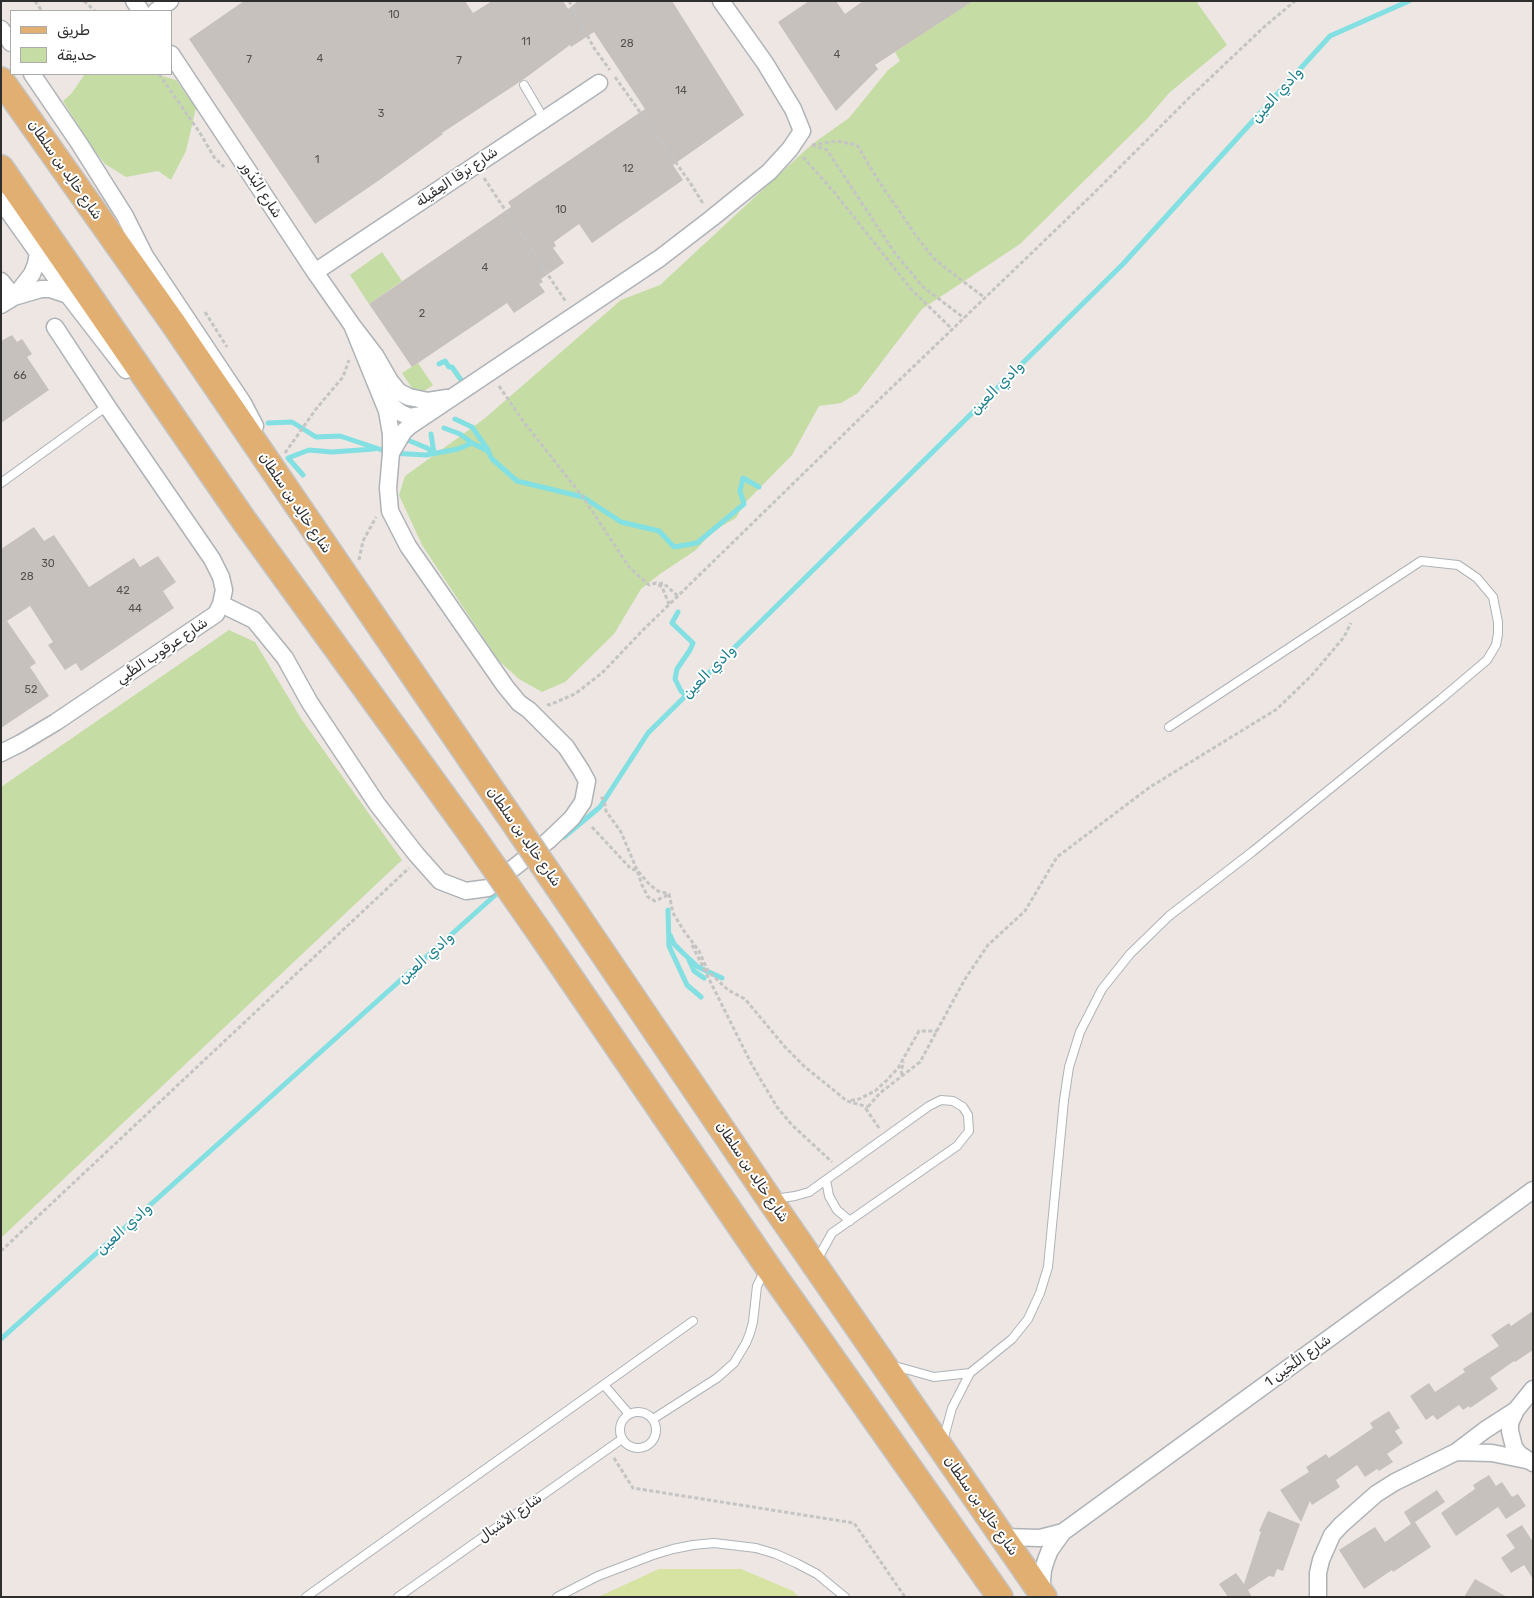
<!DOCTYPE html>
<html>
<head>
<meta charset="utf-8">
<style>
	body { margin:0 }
	#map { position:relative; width:1534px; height:1598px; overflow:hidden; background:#ede6e2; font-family:Rubik,Cairo,sans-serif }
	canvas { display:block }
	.frame { position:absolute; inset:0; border:2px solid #2e2e2e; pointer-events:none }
	.legend { position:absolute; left:10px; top:10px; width:162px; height:65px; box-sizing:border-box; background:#fff; border:1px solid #ababab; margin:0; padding:6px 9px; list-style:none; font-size:15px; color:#2e2e2e }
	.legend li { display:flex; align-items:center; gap:10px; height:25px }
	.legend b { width:25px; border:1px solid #ababab }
</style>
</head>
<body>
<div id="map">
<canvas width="1534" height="1598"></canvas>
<div class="frame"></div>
<ul class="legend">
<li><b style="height:6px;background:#e2af72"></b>طريق</li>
<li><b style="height:14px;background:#c5dda5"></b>حديقة</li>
</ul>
</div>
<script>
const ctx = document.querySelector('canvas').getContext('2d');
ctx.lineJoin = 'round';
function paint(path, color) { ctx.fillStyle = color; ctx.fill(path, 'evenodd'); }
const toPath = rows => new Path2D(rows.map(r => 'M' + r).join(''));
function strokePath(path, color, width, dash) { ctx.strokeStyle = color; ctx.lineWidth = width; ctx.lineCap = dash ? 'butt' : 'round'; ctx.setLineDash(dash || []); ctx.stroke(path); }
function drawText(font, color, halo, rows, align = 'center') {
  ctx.font = font + ' Rubik,Cairo,sans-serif'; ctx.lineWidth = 4; ctx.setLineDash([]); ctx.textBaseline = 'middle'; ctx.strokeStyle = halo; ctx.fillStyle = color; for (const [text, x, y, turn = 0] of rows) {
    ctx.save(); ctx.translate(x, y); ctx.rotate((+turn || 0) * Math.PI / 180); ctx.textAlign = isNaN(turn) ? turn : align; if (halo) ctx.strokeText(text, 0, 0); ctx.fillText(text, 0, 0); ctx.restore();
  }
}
const green = toPath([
	[972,1,1196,1,1227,45,1169,93,1147,119,1020,244,922,309,858,393,841,403,819,406,792,455,744,504,736,518,713,531,696,550,660,574,641,589,614,634,565,682,542,692,519,679,498,660,422,545,399,495,405,476,484,419,621,300,660,285,811,145,849,118,888,70,900,61,895,52],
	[85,74,156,74,176,80,196,108,186,151,171,180,158,171,126,177,105,164,93,149,63,101,71,94],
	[382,252,402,281,369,304,350,275],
	[418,363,433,385,417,396,402,373],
	[229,630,255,642,302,720,402,860,1,1238,1,787]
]);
const pitch = toPath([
	[659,1569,741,1569,793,1591,799,1597,598,1597]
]);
const stream = toPath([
	[439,364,445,361,449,367,452,367,463,383,466,381],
	[455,419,472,427,488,450],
	[268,423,292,422,316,437,340,436,391,453,426,455,458,449,472,443,488,451,492,459,517,481,583,497,621,522,659,531,674,547,697,543,744,504,740,491,743,478,759,487],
	[444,428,460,434,472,443],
	[431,434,434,453],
	[410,441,427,448,434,453],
	[303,475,288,458,309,450,332,452,374,449],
	[678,612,672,623,693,643,690,650,677,669,675,679,681,691,686,695],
	[564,837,600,807,648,733,1123,264,1330,36,1409,1],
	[668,910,669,946,687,985,701,997],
	[670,935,674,944,683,953,698,967,722,978],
	[689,960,694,971,704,978],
	[1,1339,502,889]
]);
const building = toPath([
	[244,1,465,1,473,13,492,1,563,1,568,9,578,1,672,1,744,115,673,165,683,180,592,243,579,224,554,242,556,246,553,248,564,263,541,279,543,282,539,284,545,292,514,313,507,303,412,367,369,304,511,207,508,202,645,109,594,32,571,47,570,45,524,79,442,133,443,134,378,181,315,224,189,39],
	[809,1,836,1,845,14,863,1,973,1,875,65,878,69,836,111,778,22],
	[12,335,17,342,22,339,32,354,27,357,49,390,1,423,1,341],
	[34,527,44,541,54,535,89,587,134,558,140,567,158,556,176,582,163,591,174,608,81,671,76,663,65,670,48,645,53,642,30,606,7,621,36,663,30,667,49,696,1,728,1,549],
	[1533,1311,1533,1350,1515,1362,1514,1361,1490,1378,1498,1389,1470,1408,1469,1406,1463,1410,1459,1405,1437,1420,1433,1415,1426,1420,1410,1396,1429,1383,1435,1392,1465,1372,1463,1369,1499,1346,1491,1335,1509,1323,1511,1326],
	[1389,1411,1400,1428,1395,1431,1403,1443,1387,1454,1393,1462,1379,1471,1377,1469,1365,1477,1357,1465,1336,1480,1340,1487,1312,1505,1310,1501,1301,1522,1280,1490,1309,1472,1306,1467,1326,1454,1329,1458,1373,1428,1370,1423],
	[1489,1475,1496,1486,1502,1482,1512,1497,1518,1494,1526,1506,1506,1519,1498,1507,1456,1536,1441,1513,1475,1489,1473,1485],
	[1437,1490,1445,1502,1415,1522,1431,1547,1393,1572,1392,1570,1364,1589,1339,1550,1375,1527,1385,1542,1411,1524,1404,1512],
	[1268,1511,1300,1524,1283,1571,1277,1569,1274,1577,1269,1576,1248,1590,1252,1597,1228,1597,1219,1584,1236,1573,1244,1584,1261,1532,1259,1531],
	[1522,1525,1533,1542,1533,1579,1524,1565,1511,1573,1501,1558,1515,1548,1506,1535],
	[1475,1579,1507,1597,1464,1597]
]);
const path = toPath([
	[35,1,42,11],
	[84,1,95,11],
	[569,1,594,48,610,70],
	[159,74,200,133,214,157,224,167],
	[615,77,689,181,704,205],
	[812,145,827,150,894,252,922,286,964,318],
	[812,145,836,141,857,145,878,180,917,237,934,259,985,298],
	[803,157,834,192,911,289,952,329],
	[484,178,566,302],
	[205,312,227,347],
	[499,386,523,421,583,497,629,567,649,585,656,583,662,587,669,604],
	[285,453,316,409,343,377,349,360],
	[359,560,363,541,376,517],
	[659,584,663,583,678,596],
	[547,704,549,705,575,694,603,672,642,631,888,391,1093,194,1188,99,1264,27,1295,1],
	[601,797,604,800,606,811,621,832,637,870,650,885,658,891,669,894,673,913,684,931,699,951,708,971,728,990,745,999,785,1047,805,1067,847,1101,868,1107],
	[592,827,631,869,637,870,642,885,648,897,655,901,668,895],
	[692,945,752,1065,777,1107,792,1125,832,1162],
	[902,1075,901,1070,904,1062],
	[851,1100,857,1100,875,1091,887,1080,898,1068,919,1031,937,1031],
	[879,1128,866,1109,880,1093,920,1062,965,979,988,945,1025,911,1057,857,1150,787,1277,709,1312,675,1344,637,1351,623],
	[1,1251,409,868],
	[614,1458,633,1488,854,1523,905,1597]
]);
const service = toPath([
	[524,85,544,119],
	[1,483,107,406],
	[826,1180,829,1196,837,1210,850,1221],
	[774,1199,795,1196,809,1192,929,1106,941,1100,953,1101,963,1107,968,1115,969,1131,957,1146,832,1233,817,1260],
	[891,1365,934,1377,970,1373],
	[604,1385,629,1414],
	'620 1430a18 18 0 1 1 36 0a18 18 0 1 1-36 0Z',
	[653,1419,717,1378,734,1363,746,1343,750,1333,753,1322,757,1286,761,1278,767,1273],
	[943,1441,952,1408,970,1373,1012,1339,1028,1319,1040,1293,1048,1267,1064,1100,1069,1067,1080,1032,1102,989,1130,954,1169,916,1252,852,1441,699,1487,660,1496,645,1498,634,1498,622,1493,597,1477,578,1458,565,1421,561,1169,727],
	[306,1597,693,1321],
	[398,1597,622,1439],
	[557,1597,598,1576,653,1555,673,1549,693,1545,714,1543,756,1548,776,1554,796,1563,817,1574,845,1597]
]);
const minor = toPath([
	[134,1,141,11],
	[156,11,170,1],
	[1,29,11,43],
	[171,54,315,272,352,325,375,355,390,381,399,392,409,397,428,401,447,398],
	[32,74,79,143,125,216,145,256,243,403,255,426],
	[1,201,68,295,126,370],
	[315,272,599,83],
	[1,281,14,297],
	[15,296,32,274,36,264,38,253],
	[1,305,14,297,41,289,50,289,68,295],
	[384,398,388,403,401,413,410,417,427,414],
	[391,453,404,431,411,425,660,258,712,218,769,172,790,149,802,131,793,109,765,63,721,1],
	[221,604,254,620,285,658,310,703,377,804,416,854,440,881,466,891,488,888,549,840,572,818,583,802,587,781,581,770,566,747,529,710,519,703,505,686,408,546,390,511,388,488,391,453,391,434,387,411,352,325],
	[1,753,21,743,56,722,216,614,221,604,224,590,221,577,212,559,107,406,55,327],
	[1533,1389,1516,1410,1510,1423,1510,1431,1514,1447,1519,1454,1533,1463],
	[1456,1452,1492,1453,1526,1460],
	[1003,1537,1040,1538,1063,1532],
	[1041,1593,1043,1570,1046,1560,1050,1550,1063,1532,1533,1190],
	[1318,1597,1318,1573,1321,1560,1332,1535,1341,1525,1376,1494,1395,1482,1456,1452,1485,1430,1516,1410]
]);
const primary = toPath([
	[1,80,173,323,506,811],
	[1,168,243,519,471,834],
	[575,912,770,1200,1044,1597],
	[542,936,770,1270,1000,1597]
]);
const primaryBridge = toPath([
	[506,811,575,912],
	[471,834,542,936]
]);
const numberNames = [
	["10",394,15],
	["11",526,42],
	["28",627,44],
	["4",837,55],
	["4",320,59],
	["7",249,60],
	["7",459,61],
	["14",681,91],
	["3",381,114],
	["1",317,160],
	["12",628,169],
	["10",561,210],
	["4",485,268],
	["2",422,314],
	["66",20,376],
	["30",48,564],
	["28",27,577],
	["42",123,591],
	["44",135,609],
	["52",31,690]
];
const streetNames = [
	["شارع خالِد بن سلطان",65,170,55],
	["شارع بَرقا العِقَيلة",457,177,-34],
	["شارع البُدُور",261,190,57],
	["شارع خالِد بن سلطان",295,503,56],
	["شارع عرقوب الظَّبِي",162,651,-34],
	["شارع خالِد بن سلطان",524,837,55],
	["شارع خالِد بن سلطان",752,1172,56],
	["شارع اللُّجَين 1",1298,1361,-36],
	["شارع خالِد بن سلطان",981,1506,55],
	["شارع الأشبال",510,1518,-35]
];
const waterNames = [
	["وادي العين",1277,95,-48],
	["وادي العين",997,388,-45],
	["وادي العين",709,672,-45],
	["وادي العين",426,958,-42],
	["وادي العين",124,1229,-42]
];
paint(green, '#c5dda5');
paint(pitch, '#d6e3a3');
strokePath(stream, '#82dfe2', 5);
paint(building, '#c6c1bd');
strokePath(service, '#aeb3b8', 10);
strokePath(minor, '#aeb3b8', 19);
strokePath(primary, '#c4c4c4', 28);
strokePath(path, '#c4c4c4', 3, [4, 2.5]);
strokePath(service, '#fff', 8);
strokePath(minor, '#fff', 16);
strokePath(primary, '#e2af72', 25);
strokePath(primaryBridge, '#c4c4c4', 28, []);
strokePath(primaryBridge, '#e2af72', 25);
drawText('11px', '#545352', null, numberNames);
drawText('14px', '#2e2e2e', '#fff', streetNames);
drawText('italic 15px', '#1c7e8c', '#fff', waterNames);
</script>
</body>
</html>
